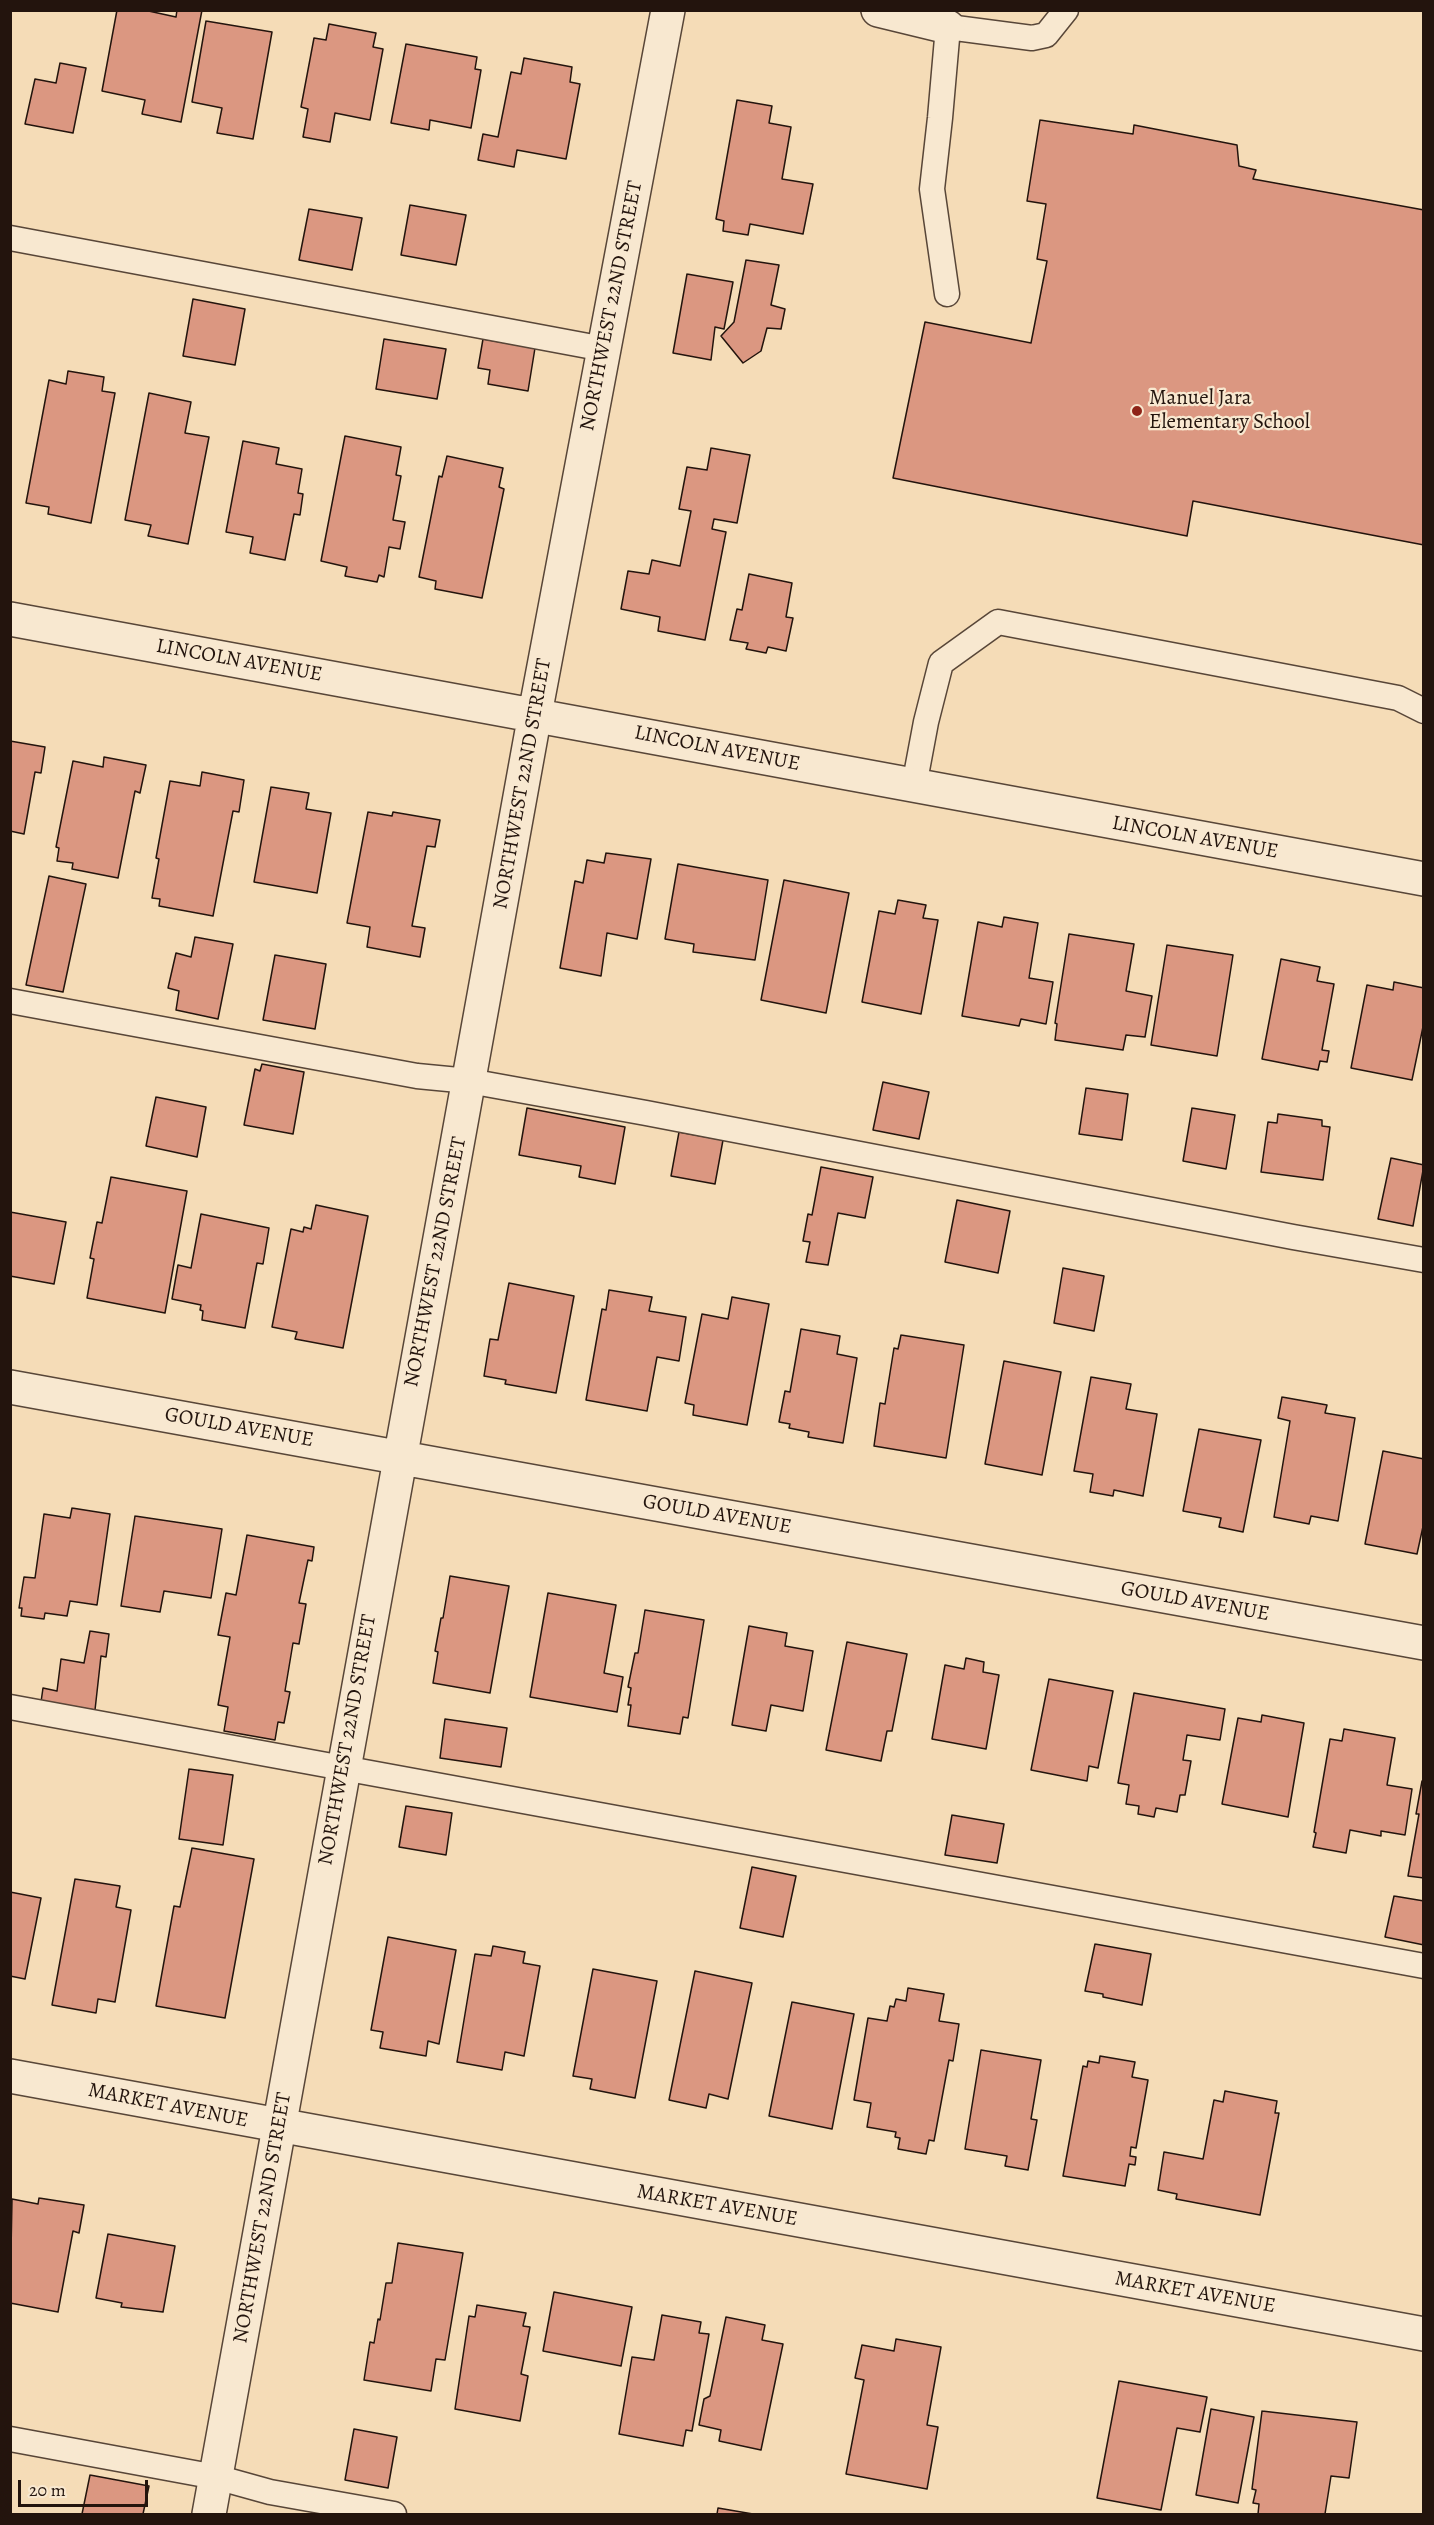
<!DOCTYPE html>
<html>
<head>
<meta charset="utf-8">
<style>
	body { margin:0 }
	#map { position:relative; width:1434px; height:2525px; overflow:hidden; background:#f5dcb7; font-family:Alegreya,serif }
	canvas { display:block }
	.frame { position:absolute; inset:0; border:12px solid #23140d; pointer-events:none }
	.scale { position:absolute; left:18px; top:2480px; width:130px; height:27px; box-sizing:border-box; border:3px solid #23140d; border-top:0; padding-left:8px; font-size:18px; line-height:21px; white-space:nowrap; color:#23140d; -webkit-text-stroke:4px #f8e8d0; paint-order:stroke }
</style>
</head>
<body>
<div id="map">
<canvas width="1434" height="2525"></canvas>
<div class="frame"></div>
<div class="scale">20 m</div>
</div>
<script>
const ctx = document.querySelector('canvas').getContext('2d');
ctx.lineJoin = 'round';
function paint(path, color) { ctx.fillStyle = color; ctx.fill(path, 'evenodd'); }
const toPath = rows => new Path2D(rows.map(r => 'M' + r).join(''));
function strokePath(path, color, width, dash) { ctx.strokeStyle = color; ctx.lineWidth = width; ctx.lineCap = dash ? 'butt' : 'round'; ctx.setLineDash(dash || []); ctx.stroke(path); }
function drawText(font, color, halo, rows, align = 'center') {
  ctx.font = font + ' Alegreya,serif'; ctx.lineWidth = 4.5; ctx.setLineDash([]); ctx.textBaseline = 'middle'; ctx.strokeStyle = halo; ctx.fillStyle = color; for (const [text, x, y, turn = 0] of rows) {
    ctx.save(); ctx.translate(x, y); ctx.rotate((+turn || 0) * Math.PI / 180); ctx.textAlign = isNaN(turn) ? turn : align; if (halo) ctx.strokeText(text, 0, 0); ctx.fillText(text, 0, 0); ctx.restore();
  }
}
const building = toPath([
	[117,10,144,10,176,17,177,10,202,10,181,122,142,114,145,100,102,91,117,10],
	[206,21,272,32,253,139,217,133,222,108,192,102,206,21],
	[329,24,376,33,373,47,383,49,370,120,335,113,330,142,303,137,308,109,301,107,314,38,326,40,329,24],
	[406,44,477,57,475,69,481,70,471,128,430,120,429,130,391,123,406,44],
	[524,58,572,67,570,82,580,84,566,159,517,150,514,167,478,160,483,134,498,137,511,72,521,74,524,58],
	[60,63,86,68,73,133,25,124,35,79,56,83,60,63],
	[737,100,772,106,769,123,791,127,782,179,813,184,803,234,750,224,748,235,723,231,724,221,716,219,737,100],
	[1040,120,1133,134,1134,125,1237,145,1239,166,1256,170,1253,179,1424,210,1424,545,1193,501,1187,536,893,478,925,322,1031,343,1047,261,1037,259,1046,204,1027,201,1040,120],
	[410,205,466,215,456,265,401,255,410,205],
	[309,209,362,218,352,270,299,260,309,209],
	[746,260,779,265,771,305,785,309,781,329,767,328,761,351,743,363,721,336,734,322,746,260],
	[687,274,733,282,724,329,715,327,711,360,673,353,687,274],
	[193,299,245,309,235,365,183,356,193,299],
	[384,339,446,349,437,399,376,389,384,339],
	[483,339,535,348,528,391,488,384,490,370,478,368,483,339],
	[68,371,104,377,102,391,115,393,91,523,48,514,49,507,26,503,49,380,66,384,68,371],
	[149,393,191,402,185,433,209,437,188,544,148,536,151,525,125,520,149,393],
	[345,436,401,447,396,475,401,476,393,520,405,522,400,549,389,547,384,577,379,575,377,582,345,576,347,567,321,561,345,436],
	[243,441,279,448,276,464,302,469,298,493,303,494,300,515,294,514,285,560,250,553,253,537,226,532,243,441],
	[711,448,750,455,737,523,714,519,712,529,726,532,705,640,658,631,660,617,621,609,628,571,649,574,652,560,680,566,691,511,679,509,687,467,707,470,711,448],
	[447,456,503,468,499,487,504,489,482,598,435,589,436,581,419,577,439,476,442,477,447,456],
	[749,574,792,583,786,617,793,618,786,651,768,647,766,653,746,649,748,643,730,640,737,609,742,610,749,574],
	[10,741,45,747,41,773,35,772,24,834,10,831,10,741],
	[104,757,146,765,140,793,135,791,118,878,72,869,73,863,57,861,59,848,56,847,73,761,103,767,104,757],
	[202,772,244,780,239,812,233,811,213,916,159,906,160,899,152,898,159,859,156,858,170,781,200,786,202,772],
	[271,787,309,793,306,809,331,813,317,893,254,882,271,787],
	[368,812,392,816,393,812,440,820,435,847,427,846,412,926,425,928,420,957,367,947,370,927,347,923,368,812],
	[606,853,651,859,637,939,607,933,601,976,560,968,575,881,583,883,587,860,604,863,606,853],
	[678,864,768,880,755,960,693,952,694,944,665,939,678,864],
	[49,876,86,884,63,992,26,985,49,876],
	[784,880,849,893,826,1013,761,1000,784,880],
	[898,900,926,905,923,918,938,920,921,1014,862,1002,879,911,895,914,898,900],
	[1004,917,1038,923,1029,978,1053,982,1046,1024,1021,1019,1019,1026,962,1016,978,922,1002,927,1004,917],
	[1069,934,1134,944,1126,991,1152,996,1145,1037,1126,1035,1123,1050,1055,1040,1057,1024,1055,1023,1069,934],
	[195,937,233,944,218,1019,176,1010,179,991,168,988,176,953,191,957,195,937],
	[1167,945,1233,955,1217,1056,1151,1045,1167,945],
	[275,955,326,964,315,1029,263,1020,275,955],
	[1281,959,1320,967,1317,981,1334,984,1322,1050,1329,1051,1327,1062,1320,1061,1318,1070,1262,1059,1281,959],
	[1394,982,1424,988,1424,1022,1412,1080,1351,1068,1367,985,1393,990,1394,982],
	[262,1064,304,1072,293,1134,244,1125,255,1069,260,1071,262,1064],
	[883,1082,929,1092,919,1139,873,1130,883,1082],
	[1086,1088,1128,1094,1122,1140,1079,1134,1086,1088],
	[156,1097,206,1107,197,1157,146,1146,156,1097],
	[527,1108,625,1127,615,1184,579,1177,581,1166,519,1155,527,1108],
	[1192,1108,1235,1115,1226,1169,1183,1161,1192,1108],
	[1278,1114,1322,1120,1322,1126,1330,1127,1323,1180,1261,1172,1268,1122,1277,1123,1278,1114],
	[679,1132,723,1140,715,1184,671,1176,679,1132],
	[1391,1158,1424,1165,1413,1226,1378,1219,1391,1158],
	[821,1167,873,1177,865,1218,838,1213,828,1265,806,1262,810,1242,803,1241,808,1214,812,1215,821,1167],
	[111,1177,187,1191,165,1313,87,1298,94,1259,90,1258,97,1222,102,1223,111,1177],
	[957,1200,1010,1211,998,1273,945,1262,957,1200],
	[316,1205,368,1216,343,1348,295,1339,297,1332,272,1327,291,1229,303,1232,304,1227,311,1229,316,1205],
	[10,1212,66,1222,54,1284,10,1276,10,1212],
	[201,1214,269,1228,263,1264,257,1263,245,1328,202,1320,203,1311,200,1310,201,1305,172,1299,178,1265,191,1268,201,1214],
	[1063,1268,1104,1276,1094,1331,1054,1323,1063,1268],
	[509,1283,574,1296,556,1393,505,1384,506,1380,484,1376,490,1339,498,1340,509,1283],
	[609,1290,652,1297,649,1311,686,1317,679,1361,657,1357,647,1411,586,1400,602,1309,606,1310,609,1290],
	[732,1297,769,1304,747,1425,693,1415,694,1405,685,1403,702,1314,728,1319,732,1297],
	[801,1329,840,1336,837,1354,857,1358,843,1443,808,1437,809,1432,789,1428,790,1424,779,1422,785,1391,790,1392,801,1329],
	[901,1335,964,1345,946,1458,874,1446,880,1403,885,1404,894,1348,898,1349,901,1335],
	[1004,1361,1061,1372,1042,1475,985,1464,1004,1361],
	[1091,1377,1131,1384,1126,1409,1157,1414,1143,1496,1114,1490,1113,1496,1090,1492,1093,1474,1074,1471,1091,1377],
	[1282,1397,1327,1405,1325,1413,1355,1418,1338,1521,1311,1516,1309,1524,1274,1517,1290,1421,1278,1418,1282,1397],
	[1199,1429,1261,1440,1243,1532,1219,1527,1221,1518,1183,1511,1199,1429],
	[1383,1451,1424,1459,1424,1522,1417,1554,1365,1544,1383,1451],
	[72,1508,110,1514,97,1605,70,1601,67,1616,45,1613,44,1619,21,1616,22,1608,19,1608,24,1577,35,1578,44,1514,70,1518,72,1508],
	[135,1516,222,1529,211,1598,164,1591,160,1612,121,1606,135,1516],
	[247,1535,314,1547,312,1561,308,1560,299,1603,306,1604,299,1644,293,1643,285,1691,290,1692,284,1723,278,1722,275,1740,224,1731,228,1707,218,1705,230,1637,218,1635,226,1593,236,1595,247,1535],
	[450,1576,509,1586,490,1693,433,1683,438,1652,435,1651,441,1618,443,1618,450,1576],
	[548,1593,616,1605,604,1673,623,1677,617,1712,530,1697,548,1593],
	[645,1610,704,1620,688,1718,683,1717,680,1734,628,1726,631,1705,628,1705,631,1688,628,1687,635,1653,638,1653,645,1610],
	[749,1626,787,1633,785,1646,813,1651,803,1711,771,1705,766,1731,732,1725,749,1626],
	[90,1631,109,1634,106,1657,101,1656,95,1710,41,1702,43,1688,57,1691,61,1659,84,1663,90,1631],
	[847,1642,907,1654,892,1731,887,1731,881,1761,826,1750,847,1642],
	[966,1658,984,1662,983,1672,999,1675,986,1749,932,1739,945,1665,964,1669,966,1658],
	[1049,1679,1113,1691,1098,1768,1089,1766,1087,1781,1031,1770,1049,1679],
	[1134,1693,1225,1709,1220,1740,1187,1735,1183,1760,1191,1761,1185,1795,1180,1795,1177,1812,1156,1808,1154,1817,1138,1814,1139,1806,1126,1804,1129,1785,1118,1783,1134,1693],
	[1262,1715,1304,1723,1288,1817,1222,1804,1238,1718,1261,1722,1262,1715],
	[445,1719,507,1728,501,1767,440,1758,445,1719],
	[1344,1729,1395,1738,1387,1785,1412,1789,1405,1835,1381,1831,1381,1836,1350,1830,1346,1853,1313,1847,1316,1833,1314,1832,1330,1739,1342,1741,1344,1729],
	[189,1769,233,1775,223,1845,179,1839,189,1769],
	[1422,1781,1424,1782,1424,1878,1408,1876,1419,1814,1416,1814,1422,1781],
	[406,1806,452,1813,446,1855,399,1847,406,1806],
	[952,1815,1004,1824,997,1863,945,1855,952,1815],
	[192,1848,254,1859,225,2018,156,2006,174,1906,180,1907,192,1848],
	[752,1867,796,1876,783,1937,740,1928,752,1867],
	[75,1879,120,1886,116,1907,131,1910,115,2002,98,1999,96,2013,52,2005,75,1879],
	[10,1892,41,1898,25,1979,10,1976,10,1892],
	[1394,1896,1424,1901,1424,1945,1385,1937,1394,1896],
	[388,1937,456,1950,439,2044,428,2041,426,2056,380,2048,383,2032,371,2030,388,1937],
	[1095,1944,1151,1954,1142,2005,1103,1997,1103,1994,1085,1991,1095,1944],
	[493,1946,525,1952,523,1963,540,1966,524,2056,505,2052,502,2070,457,2062,475,1954,491,1956,493,1946],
	[593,1969,657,1981,635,2098,590,2089,592,2079,573,2076,593,1969],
	[695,1971,752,1983,728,2099,709,2094,706,2108,669,2100,695,1971],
	[908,1988,944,1994,939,2021,959,2024,953,2061,949,2060,934,2141,929,2140,926,2154,898,2149,900,2138,895,2137,896,2132,867,2127,871,2103,854,2100,868,2018,887,2021,890,2006,894,2007,896,1999,906,2001,908,1988],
	[792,2002,854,2014,832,2129,769,2116,792,2002],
	[981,2050,1041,2060,1031,2119,1037,2120,1028,2170,1005,2166,1007,2156,965,2149,981,2050],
	[1100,2056,1135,2062,1132,2077,1148,2080,1136,2148,1131,2147,1130,2156,1136,2157,1135,2165,1129,2164,1125,2186,1063,2176,1083,2066,1087,2067,1088,2061,1099,2063,1100,2056],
	[1225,2091,1277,2101,1275,2113,1279,2113,1260,2215,1176,2199,1177,2194,1158,2190,1164,2152,1203,2159,1214,2100,1223,2102,1225,2091],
	[39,2198,84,2205,79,2233,73,2231,58,2312,10,2303,12,2199,38,2204,39,2198],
	[108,2234,175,2246,163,2312,121,2307,122,2303,96,2298,108,2234],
	[398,2243,463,2253,445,2360,436,2359,431,2391,364,2380,370,2342,374,2343,378,2319,380,2320,386,2283,392,2283,398,2243],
	[554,2292,632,2307,621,2366,543,2351,554,2292],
	[477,2305,526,2313,523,2326,530,2327,521,2374,528,2376,520,2421,455,2409,469,2316,475,2317,477,2305],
	[662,2315,701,2322,699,2333,709,2334,692,2431,686,2430,683,2446,619,2434,632,2357,654,2360,662,2315],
	[726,2317,765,2325,762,2340,783,2344,761,2450,719,2441,721,2430,699,2425,704,2399,710,2396,726,2317],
	[896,2339,941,2347,927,2425,938,2427,927,2489,846,2474,864,2380,855,2378,862,2345,894,2351,896,2339],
	[1119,2381,1207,2397,1200,2432,1177,2428,1161,2510,1097,2498,1119,2381],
	[1211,2409,1254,2417,1238,2503,1196,2495,1211,2409],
	[1262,2411,1357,2422,1349,2478,1331,2476,1325,2514,1258,2514,1259,2504,1253,2503,1256,2490,1252,2489,1262,2411],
	[354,2429,397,2437,388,2488,345,2480,354,2429],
	[90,2475,149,2486,143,2514,82,2514,90,2475],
	[718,2508,753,2514,717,2514,718,2508]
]);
const service = toPath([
	[10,238,604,349],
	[947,294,932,189,940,118,948,27,1032,38,1046,35,1066,10],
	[914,786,926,722,941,663,998,622,1398,698,1424,711],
	[10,1001,417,1076,469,1081,646,1113,1293,1237,1424,1260],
	[10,1707,1424,1966],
	[10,2439,216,2477,270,2492,394,2514]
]);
const minor = toPath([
	[878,10,948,27],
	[10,619,1424,879],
	[10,1387,1424,1643],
	[10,2076,1424,2334],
	[209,2514,535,714,668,10]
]);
const markers = [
	[1137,411,6,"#8f2418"]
];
const streetNames = [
	["NORTHWEST 22ND STREET",612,306,-79],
	["LINCOLN AVENUE",239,661,10],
	["LINCOLN AVENUE",717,749,11],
	["NORTHWEST 22ND STREET",523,784,-80],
	["LINCOLN AVENUE",1195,838,10],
	["NORTHWEST 22ND STREET",436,1262,-79],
	["GOULD AVENUE",239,1428,10],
	["GOULD AVENUE",717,1515,10],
	["GOULD AVENUE",1195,1602,10],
	["NORTHWEST 22ND STREET",348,1740,-80],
	["MARKET AVENUE",168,2106,11],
	["MARKET AVENUE",717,2206,10],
	["NORTHWEST 22ND STREET",263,2218,-80],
	["MARKET AVENUE",1195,2293,10]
];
const poiNames = [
	["Manuel Jara",1149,399],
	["Elementary School",1149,423]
];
paint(building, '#db9781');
strokePath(building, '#23140d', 1.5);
strokePath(service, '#584638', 27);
strokePath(minor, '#584638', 36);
strokePath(service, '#f8e8d0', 24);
strokePath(minor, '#f8e8d0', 33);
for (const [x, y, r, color] of markers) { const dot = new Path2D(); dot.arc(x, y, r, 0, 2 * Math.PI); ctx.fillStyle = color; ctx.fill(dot); strokePath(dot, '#f8e8d0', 2); }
drawText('21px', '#23140d', '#f8e8d0', streetNames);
drawText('21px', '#23140d', '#f8e8d0', poiNames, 'left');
</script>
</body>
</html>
